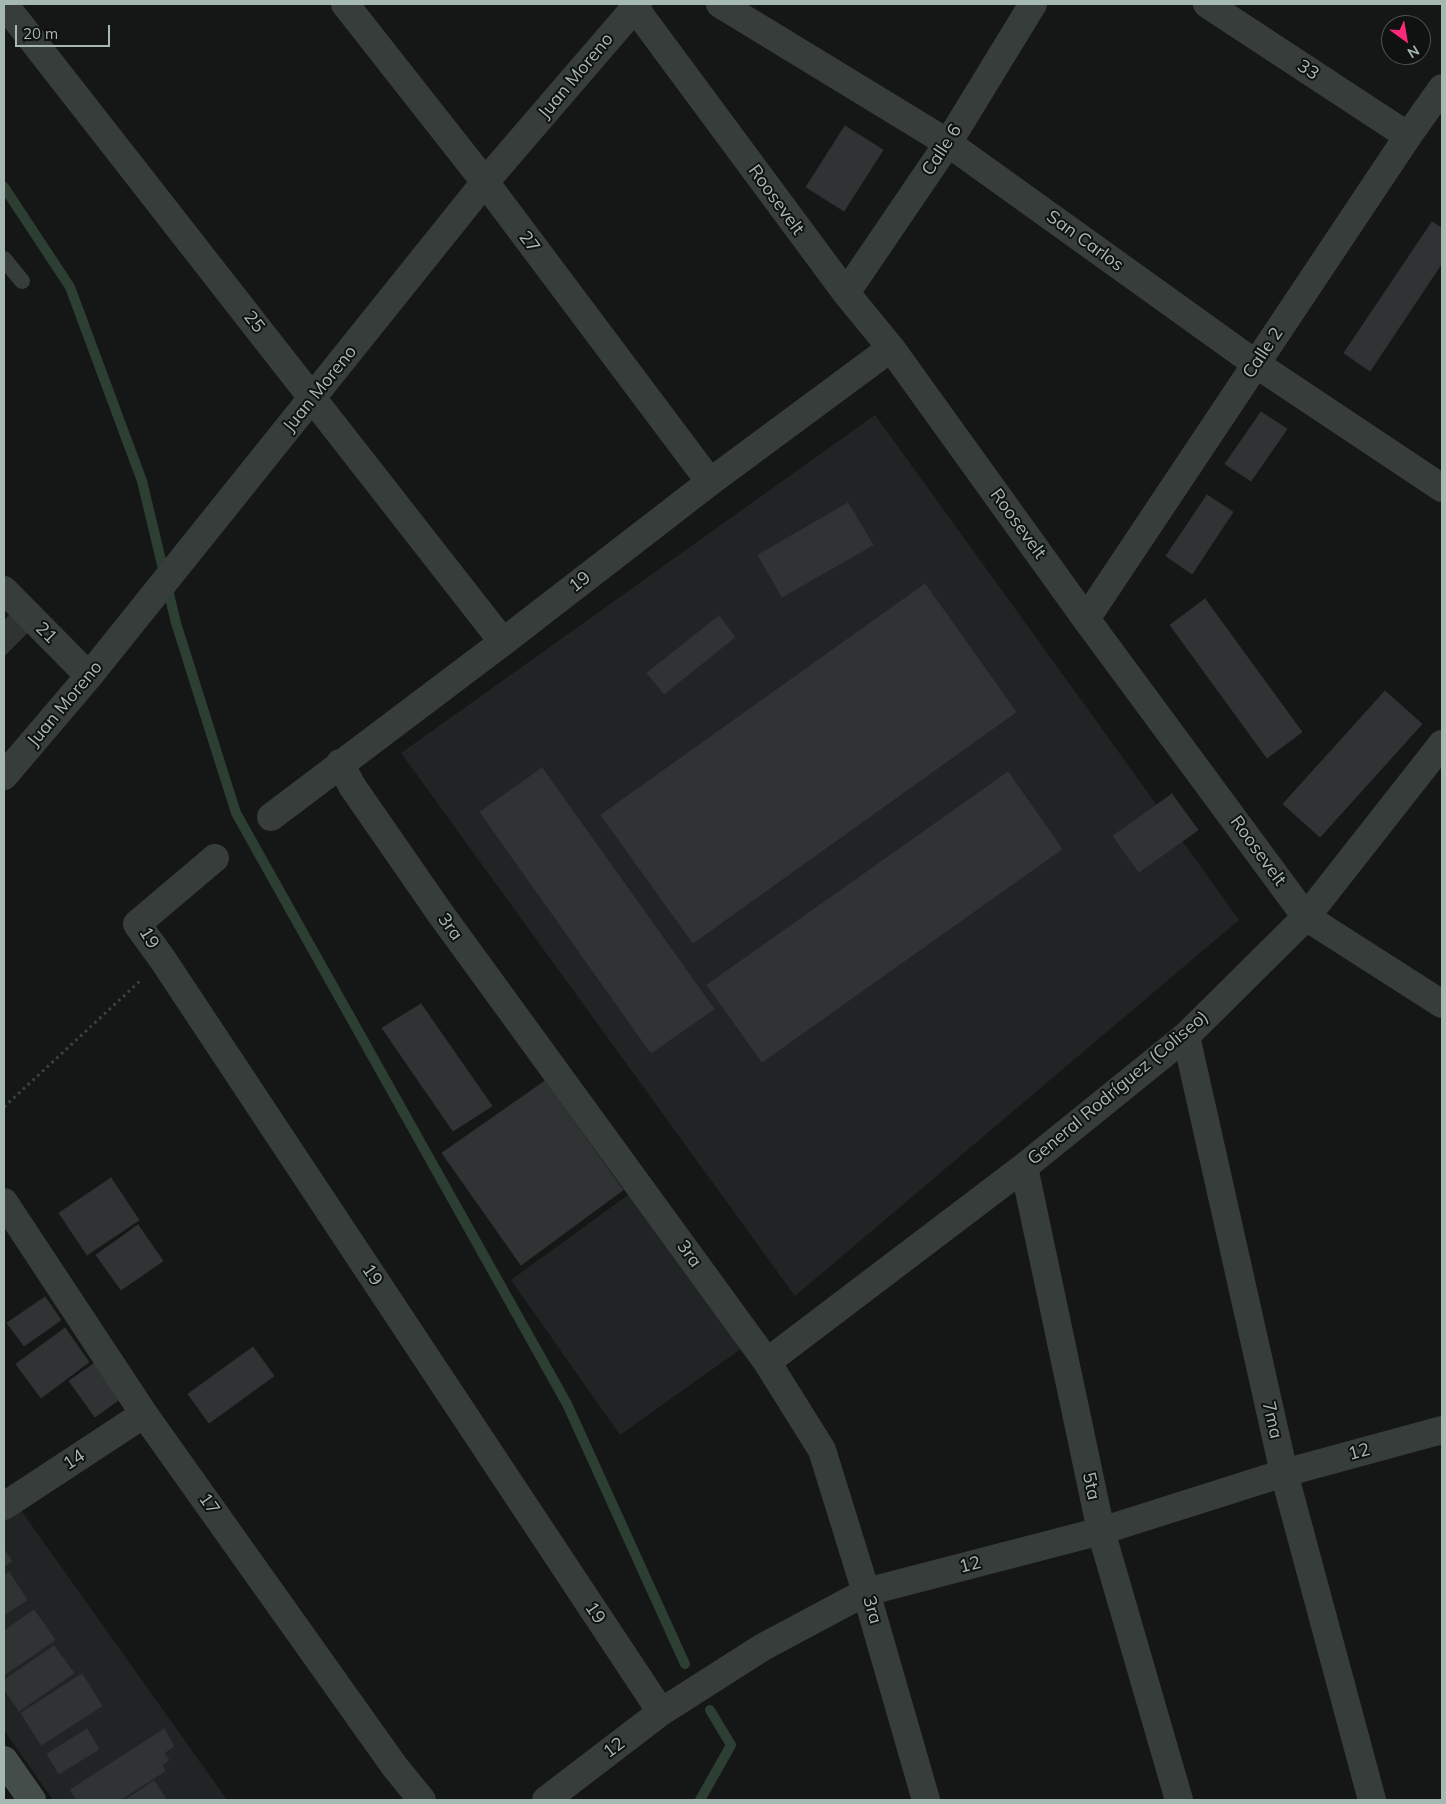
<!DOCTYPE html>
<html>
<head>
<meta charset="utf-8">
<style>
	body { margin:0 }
	#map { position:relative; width:1446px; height:1804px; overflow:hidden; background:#151717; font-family:Mulish,sans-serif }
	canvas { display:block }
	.frame { position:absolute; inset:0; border:5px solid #a6b8b2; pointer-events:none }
	.north { position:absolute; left:1381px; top:15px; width:50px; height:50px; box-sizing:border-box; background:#101212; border:1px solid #4c5452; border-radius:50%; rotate:148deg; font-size:14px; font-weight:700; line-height:20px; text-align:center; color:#a6b8b2 }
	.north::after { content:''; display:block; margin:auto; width:18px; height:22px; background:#fc297a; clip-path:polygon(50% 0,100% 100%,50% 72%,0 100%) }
	.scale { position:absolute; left:15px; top:25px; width:95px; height:22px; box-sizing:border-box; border:2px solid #a6b8b2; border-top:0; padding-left:6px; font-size:15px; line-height:18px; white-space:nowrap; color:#a6b8b2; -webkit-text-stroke:4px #101212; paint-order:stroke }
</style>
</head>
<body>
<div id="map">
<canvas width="1446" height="1804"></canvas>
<div class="frame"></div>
<div class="north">N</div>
<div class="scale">20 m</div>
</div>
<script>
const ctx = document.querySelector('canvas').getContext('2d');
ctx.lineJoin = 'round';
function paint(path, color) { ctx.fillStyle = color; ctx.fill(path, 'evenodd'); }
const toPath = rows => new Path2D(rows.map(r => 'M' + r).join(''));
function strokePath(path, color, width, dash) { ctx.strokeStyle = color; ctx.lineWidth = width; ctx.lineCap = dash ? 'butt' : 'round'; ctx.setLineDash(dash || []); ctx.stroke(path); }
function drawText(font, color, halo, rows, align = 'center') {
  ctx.font = font + ' Mulish,sans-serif'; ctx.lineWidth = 4; ctx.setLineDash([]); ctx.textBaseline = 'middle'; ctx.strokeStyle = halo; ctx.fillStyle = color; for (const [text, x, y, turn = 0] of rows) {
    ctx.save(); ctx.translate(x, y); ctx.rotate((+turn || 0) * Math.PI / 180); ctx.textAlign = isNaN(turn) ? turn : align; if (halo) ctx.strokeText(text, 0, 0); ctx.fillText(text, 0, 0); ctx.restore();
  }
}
const built = toPath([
	[875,415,1087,708,1239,920,795,1296,401,753],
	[628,1195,741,1349,620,1435,511,1280],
	[4,1488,13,1499,227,1800,53,1800,4,1730]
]);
const stream = toPath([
	[4,187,70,287,142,481,176,623,236,813,567,1404,685,1664],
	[700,1800,731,1745,710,1710]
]);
const building = toPath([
	[845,126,883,150,844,211,806,187,845,126],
	[1432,222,1442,228,1442,263,1370,371,1344,353,1432,222],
	[1261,412,1287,429,1251,481,1225,464,1261,412],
	[1207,495,1233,512,1192,574,1166,556,1207,495],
	[848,503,873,545,782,597,758,555,848,503],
	[925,584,1016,712,693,943,601,815,925,584],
	[1205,599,1302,732,1267,758,1170,625,1205,599],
	[17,607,35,625,4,656,4,621,17,607],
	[719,616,735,637,664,694,647,673,719,616],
	[1385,691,1422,724,1320,837,1283,804,1385,691],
	[542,768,714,1009,651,1053,480,812,542,768],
	[1008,772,1062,849,762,1062,707,985,1008,772],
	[1172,794,1198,830,1139,872,1113,836,1172,794],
	[421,1004,492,1106,453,1131,382,1028,421,1004],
	[545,1081,623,1190,521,1265,442,1153,545,1081],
	[111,1178,139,1220,87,1255,59,1213,111,1178],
	[138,1225,163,1261,121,1290,96,1255,138,1225],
	[45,1297,61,1320,24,1346,7,1323,45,1297],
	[65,1328,89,1362,41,1398,16,1364,65,1328],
	[253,1347,274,1376,209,1423,188,1394,253,1347],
	[99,1360,124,1396,95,1417,69,1381,99,1360],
	[4,1549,12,1561,4,1566,4,1549],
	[9,1572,27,1600,4,1615,4,1576,9,1572],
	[34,1610,55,1640,4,1675,4,1631,34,1610],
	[54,1646,74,1673,19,1711,4,1689,4,1680,54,1646],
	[82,1674,102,1706,41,1745,21,1713,82,1674],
	[87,1729,99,1749,59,1774,47,1754,87,1729],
	[164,1729,174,1746,164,1753,169,1760,162,1765,165,1771,120,1800,77,1800,70,1790,164,1729],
	[154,1781,166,1799,164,1800,125,1800,154,1781]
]);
const path = toPath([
	[4,1107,141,980]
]);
const lane = toPath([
	[4,259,22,281]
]);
const street = toPath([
	[4,4,503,642],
	[345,4,485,182,710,482],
	[632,4,846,293,891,348,1086,619,1306,917,1442,1004],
	[720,4,948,143,1256,364,1442,488],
	[1207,4,1408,136],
	[846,293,948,143,1033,4],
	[4,590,89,676],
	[1086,619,1408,136,1442,88],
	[340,763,352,786,440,913,767,1362,822,1450,866,1592,926,1800],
	[4,776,89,676,485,182,638,4],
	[271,817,503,642,710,482,891,348],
	[215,858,137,924,163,960,661,1712],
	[1186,1036,1284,1473,1372,1800],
	[1024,1167,1101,1531,1179,1800],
	[4,1202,144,1414,395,1767,422,1800],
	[767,1362,1024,1167,1186,1036,1306,917,1442,744],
	[4,1506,144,1414],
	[546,1800,661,1712,763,1647,866,1592,1101,1531,1284,1473,1442,1430]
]);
const secondary = toPath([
	[4,1760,32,1800]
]);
const streetNames = [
	["33",1308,70,33],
	["Juan Moreno",576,76,-50],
	["Calle 6",942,150,-57],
	["Roosevelt",776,200,54],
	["San Carlos",1085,241,36],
	["27",529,242,53],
	["25",254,322,52],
	["Calle 2",1263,353,-56],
	["Juan Moreno",320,389,-51],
	["Roosevelt",1018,524,54],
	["19",580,582,-38],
	["21",46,633,45],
	["Juan Moreno",65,704,-50],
	["Roosevelt",1258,851,54],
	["3ra",450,927,54],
	["19",149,938,59],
	["General Rodríguez (Coliseo)",1118,1088,-40],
	["3ra",689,1254,54],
	["19",372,1275,56],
	["7ma",1272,1420,77],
	["12",1359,1452,-15],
	["14",74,1460,-33],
	["5ta",1091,1486,78],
	["17",209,1504,55],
	["12",970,1565,-14],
	["3ra",872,1610,74],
	["19",595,1613,56],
	["12",614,1748,-37]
];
paint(built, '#212424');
strokePath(stream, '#2d3e33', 10);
paint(building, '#303333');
strokePath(building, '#2f3333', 1);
strokePath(path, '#3c4441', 3, [2.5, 4]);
strokePath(lane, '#363d3b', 16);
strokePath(street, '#363d3b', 28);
strokePath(secondary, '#444d4a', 28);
drawText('18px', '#a6b8b2', '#101212', streetNames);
</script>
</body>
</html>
